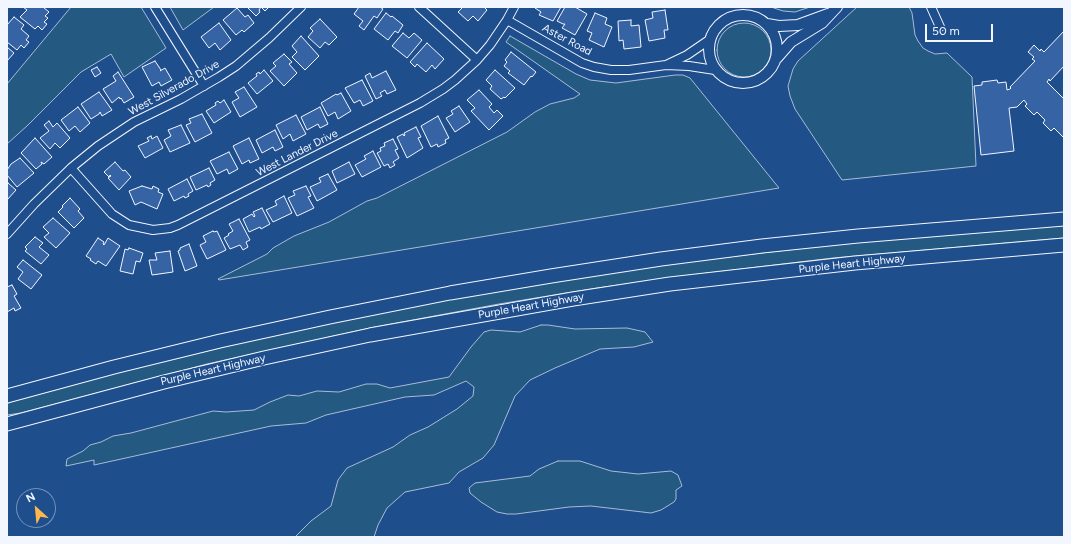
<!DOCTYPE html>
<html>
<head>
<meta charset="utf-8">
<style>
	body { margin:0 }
	#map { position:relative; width:1071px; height:544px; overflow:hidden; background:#1f4e8c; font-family:Figtree,sans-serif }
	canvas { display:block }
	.frame { position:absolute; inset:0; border:8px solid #f2f6ff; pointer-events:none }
	.north { position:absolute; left:16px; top:488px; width:40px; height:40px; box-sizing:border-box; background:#1f4e8c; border:1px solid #7391ba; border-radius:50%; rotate:333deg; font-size:11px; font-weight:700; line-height:16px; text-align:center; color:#f2f6ff }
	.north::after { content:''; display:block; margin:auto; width:14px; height:18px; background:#ffb74d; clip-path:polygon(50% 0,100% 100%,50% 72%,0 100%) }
	.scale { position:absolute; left:925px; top:24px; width:68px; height:18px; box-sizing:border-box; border:2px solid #f2f6ff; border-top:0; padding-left:5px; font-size:12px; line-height:14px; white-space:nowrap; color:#f2f6ff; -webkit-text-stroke:3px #1f4e8c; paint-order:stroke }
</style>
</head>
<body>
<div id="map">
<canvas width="1071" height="544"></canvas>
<div class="frame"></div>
<div class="north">N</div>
<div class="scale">50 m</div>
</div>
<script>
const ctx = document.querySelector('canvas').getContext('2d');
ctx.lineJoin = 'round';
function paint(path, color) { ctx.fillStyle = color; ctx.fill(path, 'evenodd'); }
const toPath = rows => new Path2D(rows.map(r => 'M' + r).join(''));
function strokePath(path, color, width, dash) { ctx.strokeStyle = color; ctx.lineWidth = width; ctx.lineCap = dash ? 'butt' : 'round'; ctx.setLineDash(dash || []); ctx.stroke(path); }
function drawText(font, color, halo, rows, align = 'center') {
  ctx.font = font + ' Figtree,sans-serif'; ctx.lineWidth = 3; ctx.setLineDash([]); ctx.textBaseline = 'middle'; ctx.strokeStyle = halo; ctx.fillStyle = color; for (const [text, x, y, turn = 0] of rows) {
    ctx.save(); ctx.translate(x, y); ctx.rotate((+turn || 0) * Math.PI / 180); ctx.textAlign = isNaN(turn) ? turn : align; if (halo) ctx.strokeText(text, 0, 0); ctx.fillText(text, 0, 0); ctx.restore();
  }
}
const green = toPath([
	[71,7,141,7,166,48,124,77,111,54,81,72,28,125,7,144,7,84,71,7],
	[170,7,214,7,183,30,170,7],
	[771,7,810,7,795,12,783,11,771,7],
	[857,7,909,7,912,13,915,35,918,41,923,48,928,51,935,54,947,53,972,77,976,166,842,180,795,109,790,96,788,86,793,69,798,61,857,7],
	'717 50a27 27 0 1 1 54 0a27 27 0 1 1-54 0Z',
	[510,36,576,74,590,80,616,83,675,75,683,75,690,78,779,188,219,280,218,279,267,254,273,248,294,236,329,222,367,201,377,198,507,132,535,112,550,104,574,98,580,94,506,42,510,36],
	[1064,225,1064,238,833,258,683,276,597,288,499,304,375,327,207,364,21,413,7,415,7,404,10,402,122,371,329,322,439,301,643,267,838,244,1064,225],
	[541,325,548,325,575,329,627,328,645,332,653,342,634,347,600,349,555,368,530,380,515,396,494,445,483,458,459,472,449,483,405,492,387,508,378,525,374,537,295,537,311,521,331,506,338,480,347,468,393,447,410,435,428,427,457,409,473,396,474,387,466,381,434,395,405,397,326,415,306,423,271,426,94,465,94,460,66,466,67,459,83,451,90,445,101,442,113,436,131,433,213,411,226,412,254,410,270,402,288,395,299,396,317,391,339,392,366,384,377,384,390,388,449,377,471,347,484,332,491,330,520,332,541,325],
	[558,461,580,461,611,471,638,474,671,471,678,475,682,486,676,490,676,499,674,502,661,510,651,513,591,506,569,507,516,514,507,514,497,512,481,502,470,493,469,488,475,483,530,476,539,469,558,461]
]);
const building = toPath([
	[23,7,43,7,49,12,45,16,48,18,44,22,47,24,42,30,38,26,35,29,20,17,27,10,23,7],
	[247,7,269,7,265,11,261,7,259,10,260,12,256,16,247,7],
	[359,7,380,7,383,9,377,18,374,16,364,30,359,26,363,21,354,14,359,7],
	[463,7,484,7,487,10,478,21,473,16,468,21,458,12,463,7],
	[535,7,561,7,553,21,539,15,541,12,535,8,535,7],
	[565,7,575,7,587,14,575,35,562,28,565,24,563,24,557,21,565,7],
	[237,8,245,17,248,15,254,23,244,32,242,30,236,35,223,20,237,8],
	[665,10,668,30,664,30,665,38,649,41,645,20,653,18,652,12,665,10],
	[386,13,391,17,392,16,403,25,398,33,395,31,388,40,374,29,386,13],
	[595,13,607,18,605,24,612,27,604,47,589,40,592,33,587,31,595,13],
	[14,17,24,25,21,29,29,36,26,40,29,42,24,48,21,45,17,50,7,42,7,25,14,17],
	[320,19,337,37,329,45,325,42,320,48,308,37,313,31,310,28,320,19],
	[631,20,631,26,639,25,641,47,624,49,623,40,619,41,618,21,631,20],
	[219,23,231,40,220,50,215,43,209,48,201,37,219,23],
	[1064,31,1064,66,1050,81,1049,79,1047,82,1064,99,1064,138,1054,128,1051,131,1043,123,1045,120,1037,112,1034,115,1025,106,1027,104,1024,100,1017,107,1009,108,1014,151,981,155,974,86,982,85,982,82,997,80,998,83,1006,82,1007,90,1010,89,1011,88,1010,87,1035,61,1032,59,1034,57,1028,52,1034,45,1040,51,1041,49,1044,52,1064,31],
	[403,33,409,38,414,33,422,40,407,58,392,46,403,33],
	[301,36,319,56,305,70,292,57,297,52,292,46,301,36],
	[427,43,444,59,435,69,432,65,426,72,417,64,415,67,410,62,427,43],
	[7,47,14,53,7,61,7,47],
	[511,52,536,72,532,77,531,76,524,85,508,73,510,71,504,66,507,62,505,60,511,52],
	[284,54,292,62,289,64,297,73,284,86,270,71,276,66,273,63,284,54],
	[155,61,161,70,160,71,165,68,172,80,161,86,159,82,152,86,142,67,155,61],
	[97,67,101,73,95,77,91,70,97,67],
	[264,70,273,81,257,94,248,83,257,76,256,74,259,72,260,74,264,70],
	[495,70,515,88,505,98,504,97,501,99,490,89,492,86,486,80,495,70],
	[386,71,396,90,387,94,385,90,380,93,382,96,376,99,365,76,370,73,372,78,386,71],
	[118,72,134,97,124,103,121,98,120,99,119,97,112,103,103,89,116,81,113,76,118,72],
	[362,80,373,101,363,106,360,100,354,103,345,88,362,80],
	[244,87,257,107,240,117,232,102,239,98,235,92,244,87],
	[479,90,492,104,489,107,494,113,497,110,503,116,489,130,471,111,475,108,467,100,479,90],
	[99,92,112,110,102,116,100,112,99,114,91,119,81,104,99,92],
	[341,93,351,111,338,119,335,112,328,116,321,103,336,94,337,95,341,93],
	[224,100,231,112,214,123,206,111,216,105,215,103,218,101,220,103,224,100],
	[459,106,470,122,455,132,446,118,453,114,451,111,459,106],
	[78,107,90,123,80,132,75,126,69,131,61,120,78,107],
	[320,107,328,124,320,128,318,124,307,130,301,117,320,107],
	[202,114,212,133,195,142,186,125,191,123,189,119,202,114],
	[296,115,306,134,293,141,290,134,283,139,276,125,296,115],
	[438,116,449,138,445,140,446,143,438,147,437,144,431,147,421,126,438,116],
	[49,121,53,127,57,123,70,138,60,148,55,143,50,149,40,138,49,131,44,125,49,121],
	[181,125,190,143,170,152,164,140,171,136,168,130,181,125],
	[416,127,421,137,418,138,423,148,407,158,397,137,403,134,404,136,405,135,404,133,416,127],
	[275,130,283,147,275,151,273,147,262,153,256,140,275,130],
	[151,136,152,139,157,136,163,148,145,158,138,146,149,141,147,138,151,136],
	[35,138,52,157,44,164,41,162,42,164,36,169,21,153,35,138],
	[249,138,259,159,250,163,249,160,242,164,233,146,249,138],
	[393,139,398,149,395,150,399,158,393,162,395,165,390,168,388,164,384,166,377,153,381,151,380,148,385,146,384,143,393,139],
	[373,151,381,167,362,177,355,165,366,159,364,156,373,151],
	[229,152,238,169,229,174,227,169,217,174,210,161,229,152],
	[20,158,34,173,17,187,7,175,7,170,11,164,20,158],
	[115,162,123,171,125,170,131,177,119,190,108,178,111,176,110,175,109,177,104,172,115,162],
	[349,162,355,174,337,183,332,171,349,162],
	[209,168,215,180,210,183,211,185,208,187,207,185,196,190,190,177,209,168],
	[328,174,337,190,317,201,310,187,321,182,319,178,328,174],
	[187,179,193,191,188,194,189,196,185,198,184,196,174,201,168,189,187,179],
	[8,183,16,190,7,200,7,184,8,183],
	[142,186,152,189,153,186,159,189,158,192,163,194,157,209,141,202,135,205,129,191,142,186],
	[306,186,311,196,308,197,314,208,297,216,288,198,295,195,293,191,306,186],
	[284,196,292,213,273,222,266,210,277,205,275,201,284,196],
	[70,198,80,209,78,211,84,218,74,228,58,212,63,207,62,206,70,198],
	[262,208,270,224,261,229,260,227,249,232,243,219,252,214,254,217,255,216,253,212,262,208],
	[53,218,70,233,56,248,44,237,49,233,43,227,53,218],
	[239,219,250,240,246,242,248,247,243,250,240,245,230,249,224,238,229,235,228,234,233,231,229,224,239,219],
	[213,231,214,232,217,231,226,250,207,259,200,245,206,242,203,236,213,231],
	[35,237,43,243,39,247,49,255,41,264,25,251,27,249,25,247,35,237],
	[98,238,104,242,103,244,104,245,108,238,120,246,106,266,98,261,96,264,90,260,91,259,86,256,98,238],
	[189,244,197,266,185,271,178,251,180,250,180,248,189,244],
	[129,248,143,253,140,262,136,261,133,274,120,271,125,249,128,250,129,248],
	[170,251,173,272,152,275,149,260,157,260,155,253,170,251],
	[23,260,42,275,31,289,18,279,23,272,17,267,23,260],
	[12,285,17,294,14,296,21,308,15,311,14,308,7,312,7,287,12,285]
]);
const minor = toPath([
	[155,7,204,86],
	[419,7,477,60],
	[931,7,940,27],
	[507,20,582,63,594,67,611,70,629,70,666,65,689,66,715,70],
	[666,65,687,55,709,40],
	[71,168,112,214,129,225,153,230,170,228,178,225,420,103,443,89,455,80,477,60,490,45,507,20,514,7],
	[7,234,34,204,71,168,98,146,134,122,181,99,219,77,236,66,269,38,301,7]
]);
const tertiary = toPath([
	'709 49a34 34 0 1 1 68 0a34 34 0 1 1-68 0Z',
	[767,24,779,26,798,25,828,14],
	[777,58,791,42,822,23,837,7]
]);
const primary = toPath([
	[7,396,114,367,220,341,330,317,450,293,551,276,661,259,762,246,858,236,1064,219],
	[7,424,164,382,264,358,370,335,573,299,670,284,855,263,1064,245]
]);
const streetNames = [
	["Aster Road",567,40,28],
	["West Silverado Drive",174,88,-29],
	["West Lander Drive",297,153,-27],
	["Purple Heart Highway",852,264,-6],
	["Purple Heart Highway",531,306,-10],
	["Purple Heart Highway",213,370,-13]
];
paint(green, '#245a82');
strokePath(green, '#a8bbd7', 1);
paint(building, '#3563a3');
strokePath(building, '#f2f6ff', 1);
strokePath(minor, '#f2f6ff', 10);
strokePath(tertiary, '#f2f6ff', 12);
strokePath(primary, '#f2f6ff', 15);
strokePath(minor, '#1f4e8c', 8);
strokePath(tertiary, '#1f4e8c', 10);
strokePath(primary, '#1f4e8c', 13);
drawText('11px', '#f2f6ff', '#1f4e8c', streetNames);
</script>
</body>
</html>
